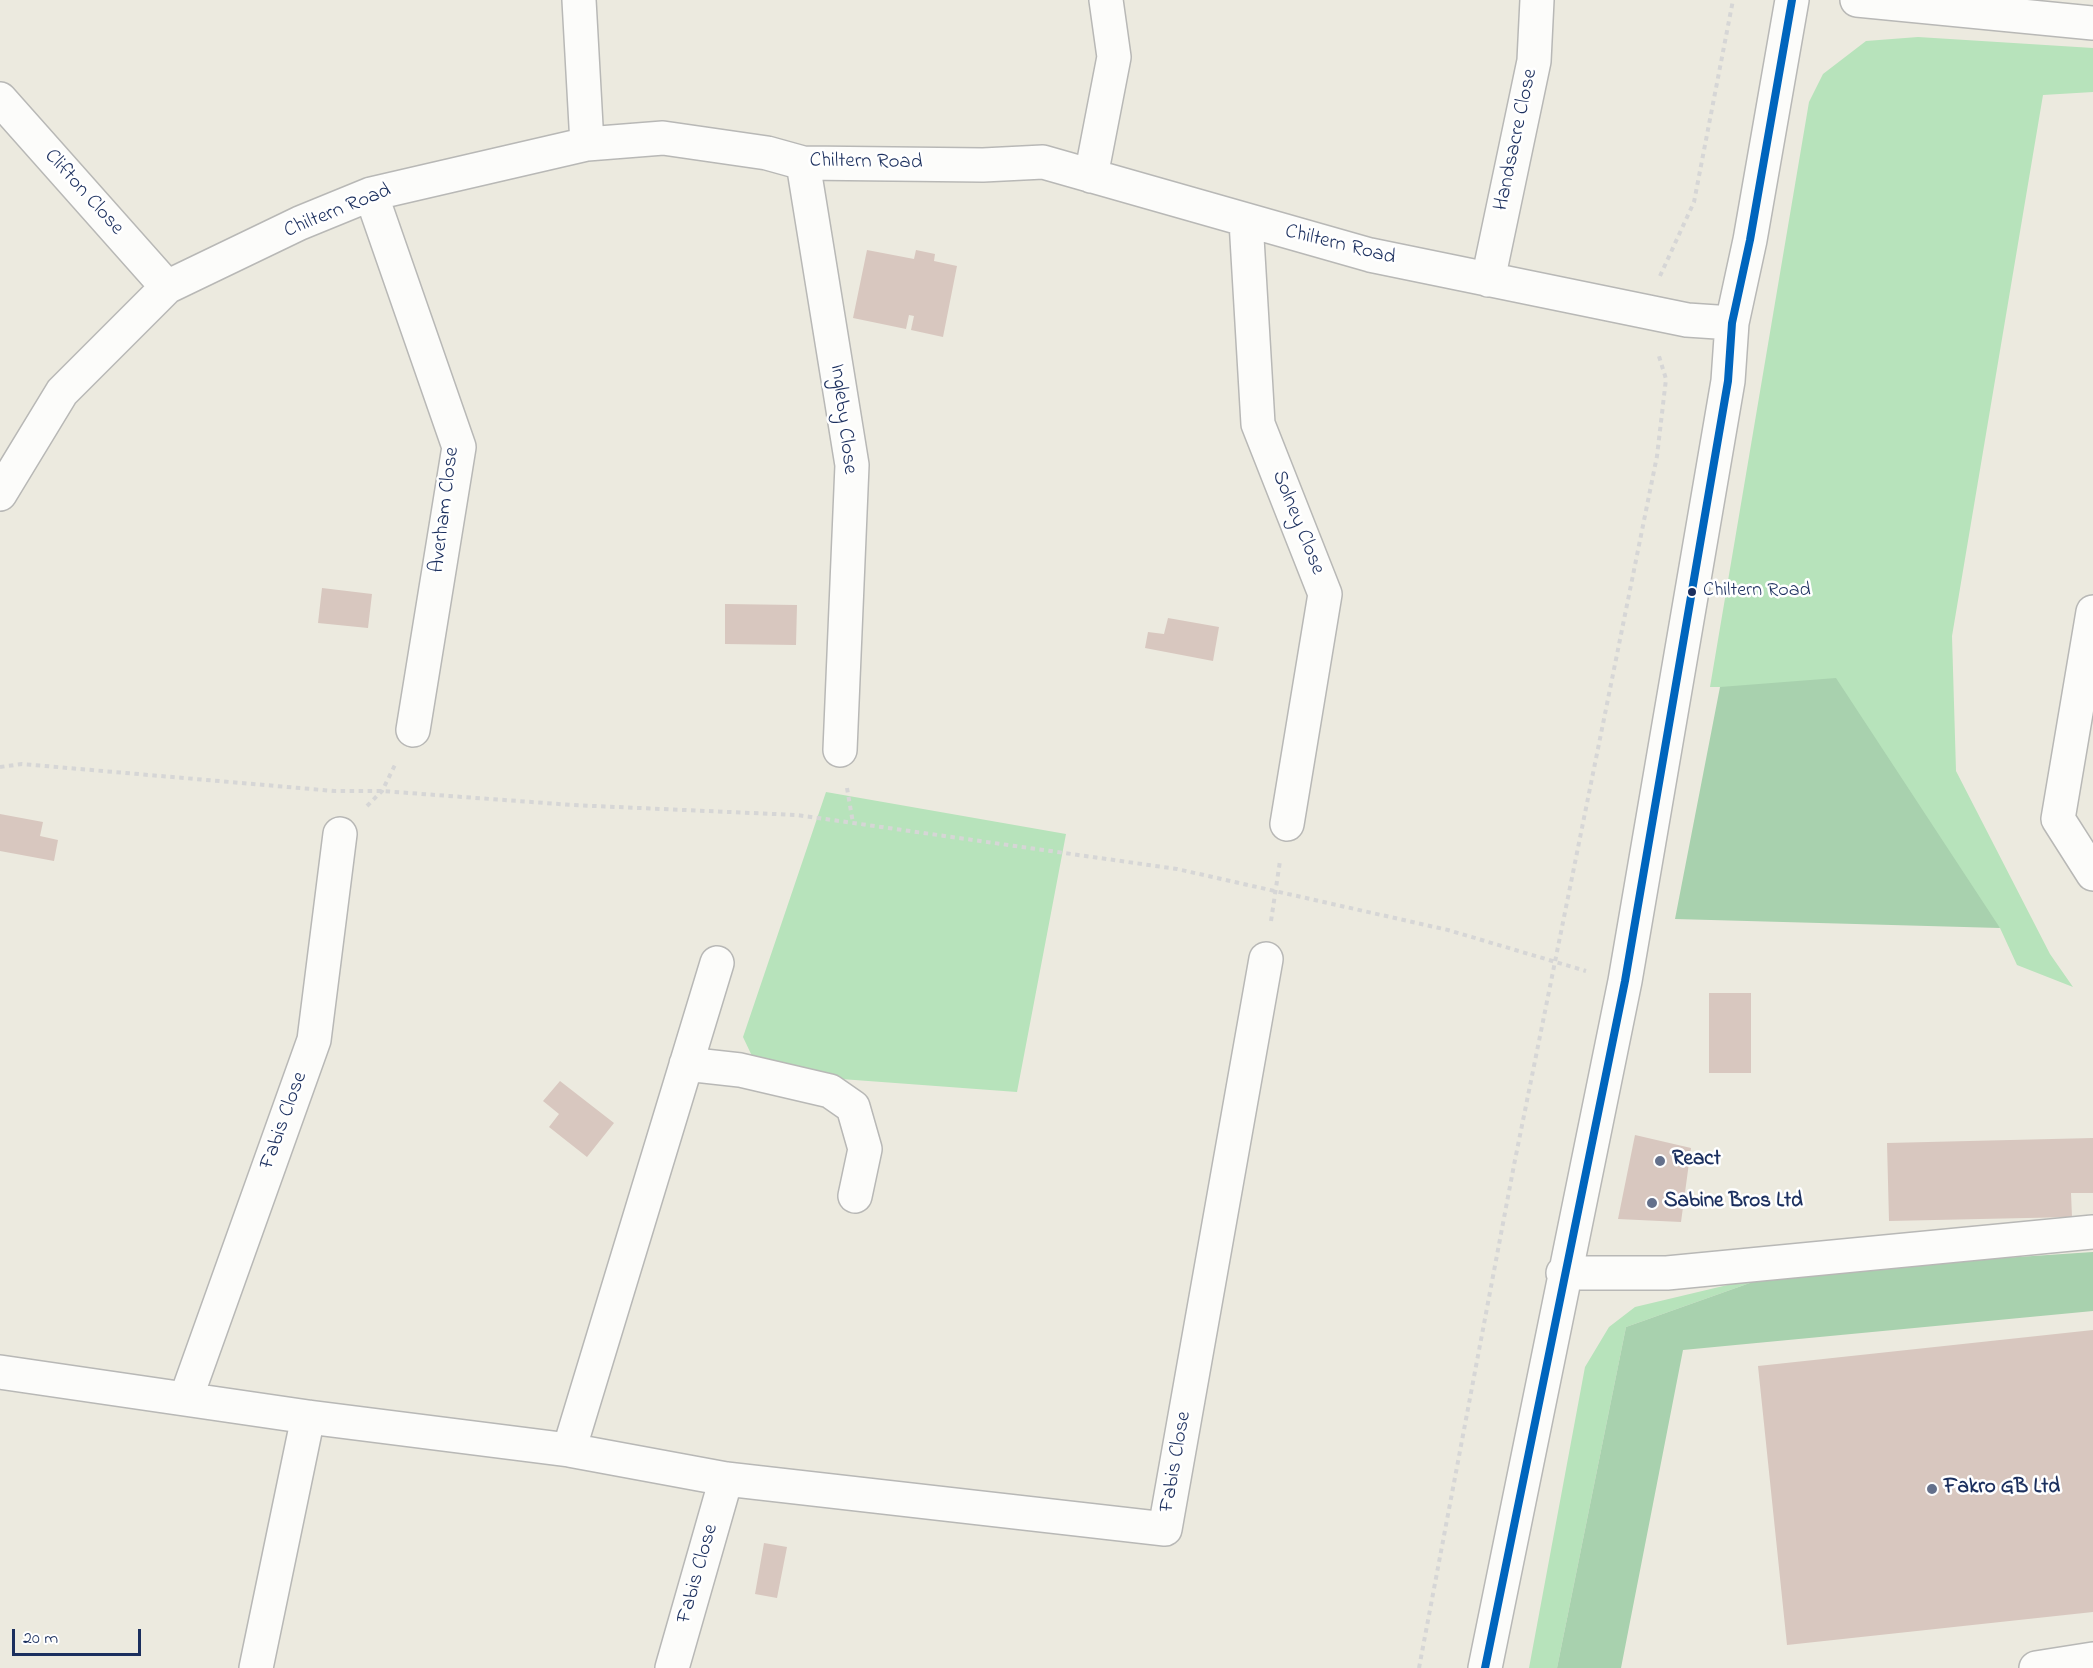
<!DOCTYPE html>
<html>
<head>
<meta charset="utf-8">
<style>
	body { margin:0 }
	#map { position:relative; width:2093px; height:1668px; overflow:hidden; background:#eceadf; font-family:"Indie Flower",sans-serif }
	canvas { display:block }
	.scale { position:absolute; left:12px; top:1629px; width:129px; height:27px; box-sizing:border-box; border:3px solid #1b2f5e; border-top:0; padding-left:8px; font-size:18px; line-height:21px; white-space:nowrap; color:#1b2f5e; -webkit-text-stroke:4px #fff; paint-order:stroke }
</style>
</head>
<body>
<div id="map">
<canvas width="2093" height="1668"></canvas>
<div class="scale">20 m</div>
</div>
<script>
const ctx = document.querySelector('canvas').getContext('2d');
ctx.lineJoin = 'round';
function paint(path, color) { ctx.fillStyle = color; ctx.fill(path, 'evenodd'); }
const toPath = rows => new Path2D(rows.map(r => 'M' + r).join(''));
function strokePath(path, color, width, dash) { ctx.strokeStyle = color; ctx.lineWidth = width; ctx.lineCap = dash ? 'butt' : 'round'; ctx.setLineDash(dash || []); ctx.stroke(path); }
function drawText(font, color, halo, rows, align = 'center') {
  ctx.font = font + ' "Indie Flower",sans-serif'; ctx.lineWidth = 5; ctx.setLineDash([]); ctx.textBaseline = 'middle'; ctx.strokeStyle = halo; ctx.fillStyle = color; for (const [text, x, y, turn = 0] of rows) {
    ctx.save(); ctx.translate(x, y); ctx.rotate((+turn || 0) * Math.PI / 180); ctx.textAlign = isNaN(turn) ? turn : align; if (halo) ctx.strokeText(text, 0, 0); ctx.fillText(text, 0, 0); ctx.restore();
  }
}
const green = toPath([
	[1918,37,2093,48,2093,92,2043,95,1952,636,1956,771,2050,954,2073,987,2017,965,2000,928,1720,687,1710,687,1809,102,1823,74,1866,41],
	[826,792,1066,834,1017,1092,760,1073,743,1037],
	[1778,1273,1626,1327,1557,1668,1529,1668,1585,1367,1609,1327,1635,1307]
]);
const forest = toPath([
	[1836,678,2000,928,1675,919,1720,687],
	[2093,1252,2093,1311,1683,1350,1621,1668,1557,1668,1626,1327,1778,1273]
]);
const building = toPath([
	[867,250,914,259,916,250,935,254,934,261,957,266,943,337,911,330,914,316,909,315,906,329,853,318],
	[322,588,372,594,368,628,318,623],
	[725,604,797,605,796,645,725,644],
	[1168,618,1219,627,1213,661,1145,648,1148,632,1164,634],
	[0,814,43,822,40,836,58,840,54,861,0,851],
	[1709,993,1751,993,1751,1073,1709,1073],
	[560,1081,614,1123,587,1157,549,1127,559,1114,543,1101],
	[1635,1135,1691,1148,1681,1222,1618,1219],
	[2093,1138,2093,1193,2071,1193,2072,1217,1889,1221,1887,1143],
	[2093,1330,2093,1612,1787,1645,1758,1366],
	[764,1543,787,1547,777,1598,755,1594]
]);
const path = toPath([
	[1660,276,1694,202,1733,0],
	[0,767,22,764,334,791,382,791,572,805,797,815,1177,869,1448,930,1586,971],
	[847,788,853,823],
	[367,806,382,791,396,763],
	[1271,921,1280,861],
	[1419,1668,1514,1165,1657,456,1666,379,1658,353]
]);
const minor = toPath([
	[579,0,587,144],
	[1857,0,2093,23],
	[0,99,167,287],
	[803,163,852,465,840,750],
	[1091,176,1114,57,1106,0],
	[371,194,459,447,413,730],
	[1246,221,1258,424,1325,594,1287,824],
	[1488,280,1534,61,1537,0],
	[0,494,62,392,167,287,300,223,371,194,587,144,663,138,767,153,803,163,983,165,1043,162,1370,255,1687,320,1732,323],
	[2093,612,2058,819,2093,874],
	[686,1064,740,1070,830,1091,853,1107,865,1149,855,1196],
	[1563,1273,1667,1273,2093,1232],
	[0,1372,308,1417,569,1450,726,1479,1165,1529,1266,959],
	[186,1398,314,1040,340,834],
	[569,1450,717,963],
	[256,1668,308,1417],
	[672,1668,726,1479],
	[1485,1668,1625,981,1728,381,1732,323,1750,240,1792,0],
	[2036,1668,2093,1659]
]);
const bus1 = toPath([
	[1485,1668,1625,981,1728,381,1732,323,1750,240,1792,0]
]);
const markers = [
	[1692,592,5,"#1b2f5e"],
	[1660,1161,6,"#64708b"],
	[1652,1203,6,"#64708b"],
	[1932,1489,6,"#64708b"]
];
const busNames = [
	["Chiltern Road",1703,592]
];
const streetNames = [
	["Handsacre Close",1517,140,-78],
	["Chiltern Road",866,163,1],
	["Clifton Close",83,193,48],
	["Chiltern Road",338,212,-22],
	["Chiltern Road",1340,246,14],
	["Ingleby Close",842,419,83],
	["Averham Close",446,510,-83],
	["Solney Close",1297,523,68],
	["Fabis Close",285,1121,-70],
	["Fabis Close",1177,1462,-80],
	["Fabis Close",699,1574,-74]
];
const poiNames = [
	["React",1672,1161],
	["Sabine Bros Ltd",1664,1203],
	["Fakro GB Ltd",1944,1489]
];
paint(green, '#b7e3bb');
paint(forest, '#a8d1ae');
paint(building, '#d8c7bf');
strokePath(minor, '#b8b8b6', 36);
strokePath(path, '#d6d6d6', 4, [4.5, 4.5]);
strokePath(minor, '#fcfcfa', 33);
strokePath(bus1, '#0065bd', 8);
for (const [x, y, r, color] of markers) { const dot = new Path2D(); dot.arc(x, y, r, 0, 2 * Math.PI); ctx.fillStyle = color; ctx.fill(dot); strokePath(dot, '#fff', 2); }
drawText('20px', '#1b2f5e', '#fff', busNames, 'left');
drawText('21px', '#1b2f5e', '#fff', streetNames);
drawText('bold 21px', '#1b2f5e', '#fff', poiNames, 'left');
</script>
</body>
</html>
